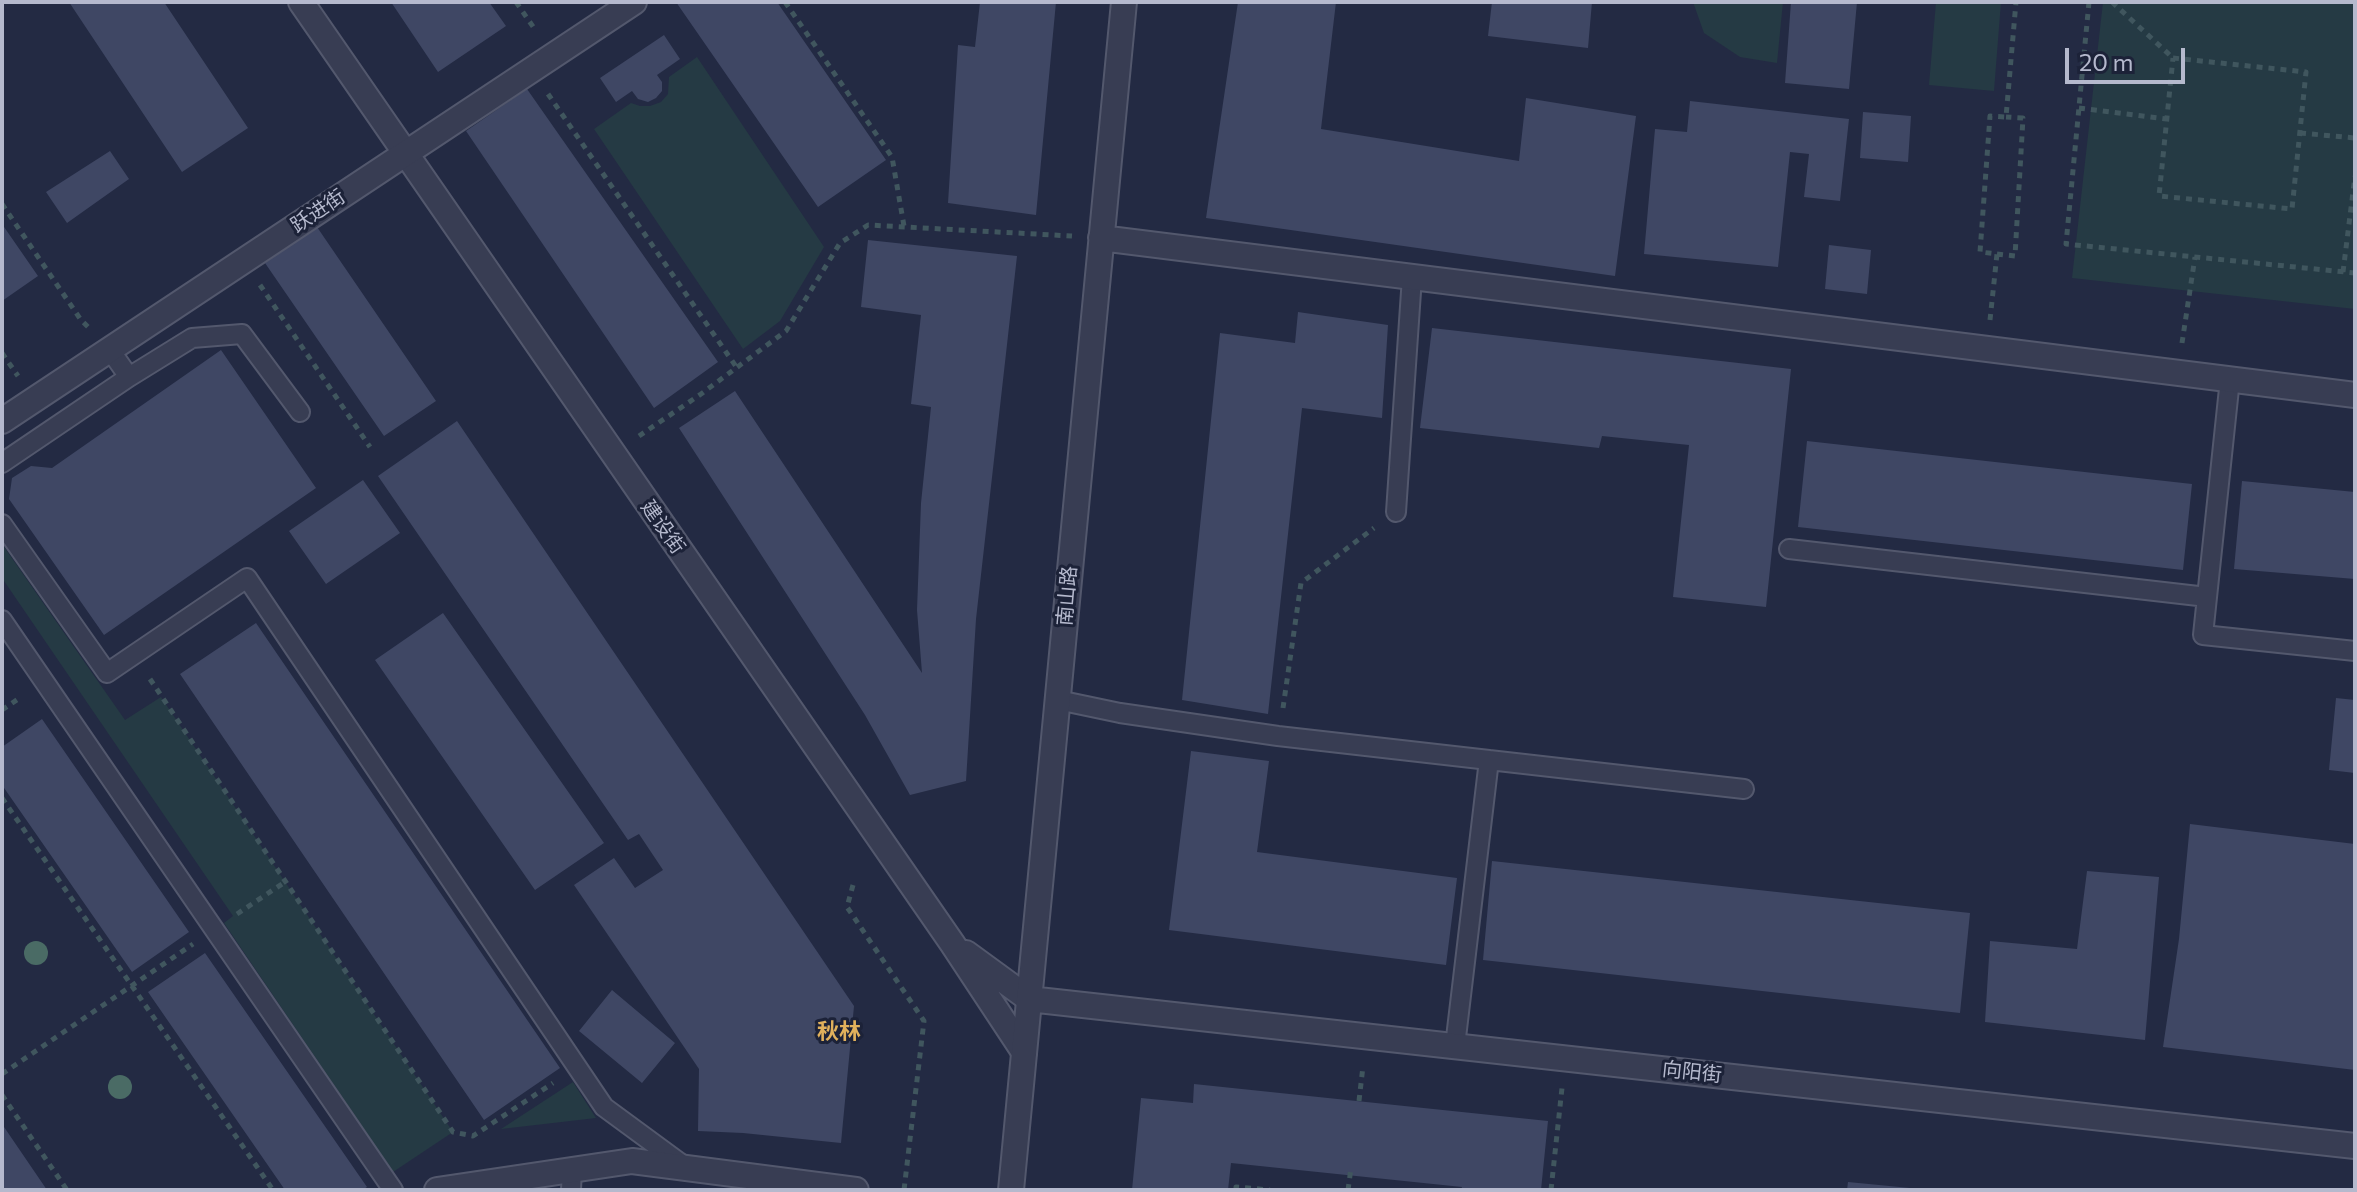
<!DOCTYPE html>
<html>
<head>
<meta charset="utf-8">
<style>
	body { margin:0 }
	#map { position:relative; width:2357px; height:1192px; overflow:hidden; background:#232a43; font-family:Commissioner,sans-serif }
	canvas { display:block }
	.frame { position:absolute; inset:0; border:4px solid #b5b9cd; pointer-events:none }
	.scale { position:absolute; left:2065px; top:48px; width:120px; height:36px; box-sizing:border-box; border:4px solid #b5b9cd; border-top:0; padding-left:10px; font-size:24px; line-height:28px; white-space:nowrap; color:#b5b9cd; -webkit-text-stroke:6px #1c2238; paint-order:stroke }
</style>
</head>
<body>
<div id="map">
<canvas width="2357" height="1192"></canvas>
<div class="frame"></div>
<div class="scale">20 m</div>
</div>
<script>
const ctx = document.querySelector('canvas').getContext('2d');
ctx.lineJoin = 'round';
function paint(path, color) { ctx.fillStyle = color; ctx.fill(path, 'evenodd'); }
const toPath = rows => new Path2D(rows.map(r => 'M' + r).join(''));
function strokePath(path, color, width, dash) { ctx.strokeStyle = color; ctx.lineWidth = width; ctx.lineCap = dash ? 'butt' : 'round'; ctx.setLineDash(dash || []); ctx.stroke(path); }
function drawText(font, color, halo, rows, align = 'center') {
  ctx.font = font + ' Commissioner,"Noto Sans SC",sans-serif'; ctx.lineWidth = 6; ctx.setLineDash([]); ctx.textBaseline = 'middle'; ctx.strokeStyle = halo; ctx.fillStyle = color; for (const [text, x, y, turn = 0] of rows) {
    ctx.save(); ctx.translate(x, y); ctx.rotate((+turn || 0) * Math.PI / 180); ctx.textAlign = isNaN(turn) ? turn : align; if (halo) ctx.strokeText(text, 0, 0); ctx.fillText(text, 0, 0); ctx.restore();
  }
}
const green = toPath([
	[1693,2,1783,2,1777,63,1740,57,1704,33],
	[1936,2,2001,2,1994,91,1929,85],
	[2103,2,2355,2,2355,309,2072,278],
	[697,57,824,247,780,321,743,349,594,129,631,103,640,106,650,106,661,102,668,94,669,77],
	[2,544,125,720,161,697,453,1132,393,1172,224,923,233,916,2,578],
	[573,1082,596,1118,501,1129]
]);
const building = toPath([
	[69,2,164,2,248,128,182,172],
	[391,2,489,2,506,26,438,72],
	[676,2,777,2,886,160,818,207],
	[980,2,1056,2,1036,215,948,203,958,45,975,47],
	[1238,2,1336,2,1321,129,1519,161,1526,98,1636,116,1615,276,1206,218],
	[1492,2,1592,2,1588,48,1488,36],
	[1791,2,1857,2,1849,89,1785,83],
	[664,35,680,59,657,75,662,82,662,91,656,98,648,102,638,99,632,91,616,102,600,78],
	[527,89,718,362,654,408,466,131],
	[1690,101,1849,119,1840,201,1804,197,1809,154,1790,152,1778,267,1644,254,1655,129,1687,132],
	[1863,112,1911,116,1908,162,1860,158],
	[110,151,129,179,67,223,46,192],
	[2,224,38,276,2,301],
	[317,227,436,401,384,436,265,263],
	[868,240,1017,256,976,619,966,781,910,795,865,715,679,428,735,391,922,673,917,610,921,503,931,407,911,404,921,315,861,307],
	[1829,245,1871,250,1867,294,1825,289],
	[1298,312,1388,325,1382,418,1302,408,1268,714,1182,700,1220,333,1295,343],
	[1432,328,1791,369,1766,607,1673,597,1689,445,1602,436,1599,448,1420,428],
	[221,350,316,488,104,635,9,499,12,478,31,466,52,468],
	[457,421,854,1006,841,1143,743,1133,698,1131,699,1069,574,885,614,858,635,888,663,870,639,834,628,840,378,476],
	[1807,441,2192,484,2183,570,1798,527],
	[363,480,400,533,326,584,289,531],
	[2242,481,2355,492,2355,579,2234,569],
	[443,613,604,843,535,890,375,660],
	[256,623,560,1068,484,1120,180,674],
	[2336,698,2355,700,2355,773,2329,770],
	[42,719,189,932,132,972,2,785,2,747],
	[1191,751,1269,761,1257,852,1457,878,1446,965,1169,930],
	[2190,824,2355,844,2355,1070,2163,1047,2179,939],
	[1492,861,1970,913,1960,1013,1483,960],
	[2087,871,2159,877,2145,1040,1985,1022,1990,941,2077,949],
	[205,953,367,1187,362,1190,285,1190,148,992],
	[612,990,675,1043,642,1083,579,1031],
	[1194,1084,1548,1121,1541,1190,1461,1190,1462,1187,1231,1163,1228,1190,1132,1190,1141,1098,1193,1103],
	[2,1124,47,1190,2,1190],
	[1848,1182,1910,1188,1910,1190,1847,1190]
]);
const path = toPath([
	[516,2,536,31],
	[785,2,892,157,904,226],
	[2089,2,2066,244,2355,273],
	[2112,2,2173,58],
	[2173,58,2306,72,2292,209,2159,196,2173,58],
	[548,94,737,368],
	[2079,108,2167,119],
	[2300,133,2355,138],
	[2,204,81,320,88,327],
	[1997,254,2015,256,2023,118,2006,117],
	[2343,272,2355,176],
	[260,285,370,447],
	[1990,320,1997,254,1980,252,1990,116,2006,117,2016,2],
	[2182,343,2195,257],
	[2,353,18,376],
	[639,436,701,394,786,331,840,243,868,225,1072,236],
	[150,679,453,1132,473,1136,553,1083],
	[1283,708,1301,583,1374,528],
	[2,710,21,697],
	[2,798,273,1190],
	[853,885,847,907,924,1021,904,1190],
	[237,914,285,882],
	[2,1074,193,944],
	[2,1095,67,1190],
	[1359,1101,1363,1066],
	[1236,1190,1236,1187,1270,1190],
	[1348,1190,1351,1168],
	[1551,1190,1562,1088]
]);
const service = toPath([
	[110,350,129,377,192,338,242,334,300,412],
	[2230,379,2203,635,2355,651],
	[2,463,129,377],
	[1396,512,1412,277],
	[2,524,107,673,247,578,604,1107,687,1168],
	[1789,549,2207,597],
	[2,620,393,1190],
	[1058,700,1120,713,1278,736,1744,789],
	[1455,1046,1489,760],
	[571,1190,572,1169]
]);
const minor = toPath([
	[301,2,952,943,1024,1052],
	[966,953,1029,999],
	[437,1190,632,1161,856,1190]
]);
const tertiary = toPath([
	[1101,238,2355,395],
	[2,421,634,2],
	[1029,999,2355,1146],
	[1011,1190,1124,2]
]);
const trees = [
	[36,953],
	[120,1087]
];
const streetNames = [
	["跃进街",318,211,-34],
	["建设街",663,527,55],
	["南山路",1067,596,-85],
	["向阳街",1692,1072,6]
];
const neighbourhoodNames = [
	["秋林",839,1032]
];
paint(green, '#253a44');
paint(building, '#3f4764');
strokePath(service, '#53586d', 22);
strokePath(minor, '#53586d', 28);
strokePath(tertiary, '#53586d', 28);
strokePath(path, '#40565e', 5, [6, 6]);
strokePath(service, '#383d53', 18);
strokePath(minor, '#383d53', 24);
strokePath(tertiary, '#383d53', 24);
ctx.fillStyle = '#4a6b65';
for (const [x, y] of trees) { ctx.beginPath(); ctx.arc(x, y, 12, 0, 2 * Math.PI); ctx.fill(); }
drawText('20px', '#b5b9cd', '#1c2238', streetNames);
drawText('bold 22px', '#e1b15c', '#1c2238', neighbourhoodNames);
</script>
</body>
</html>
